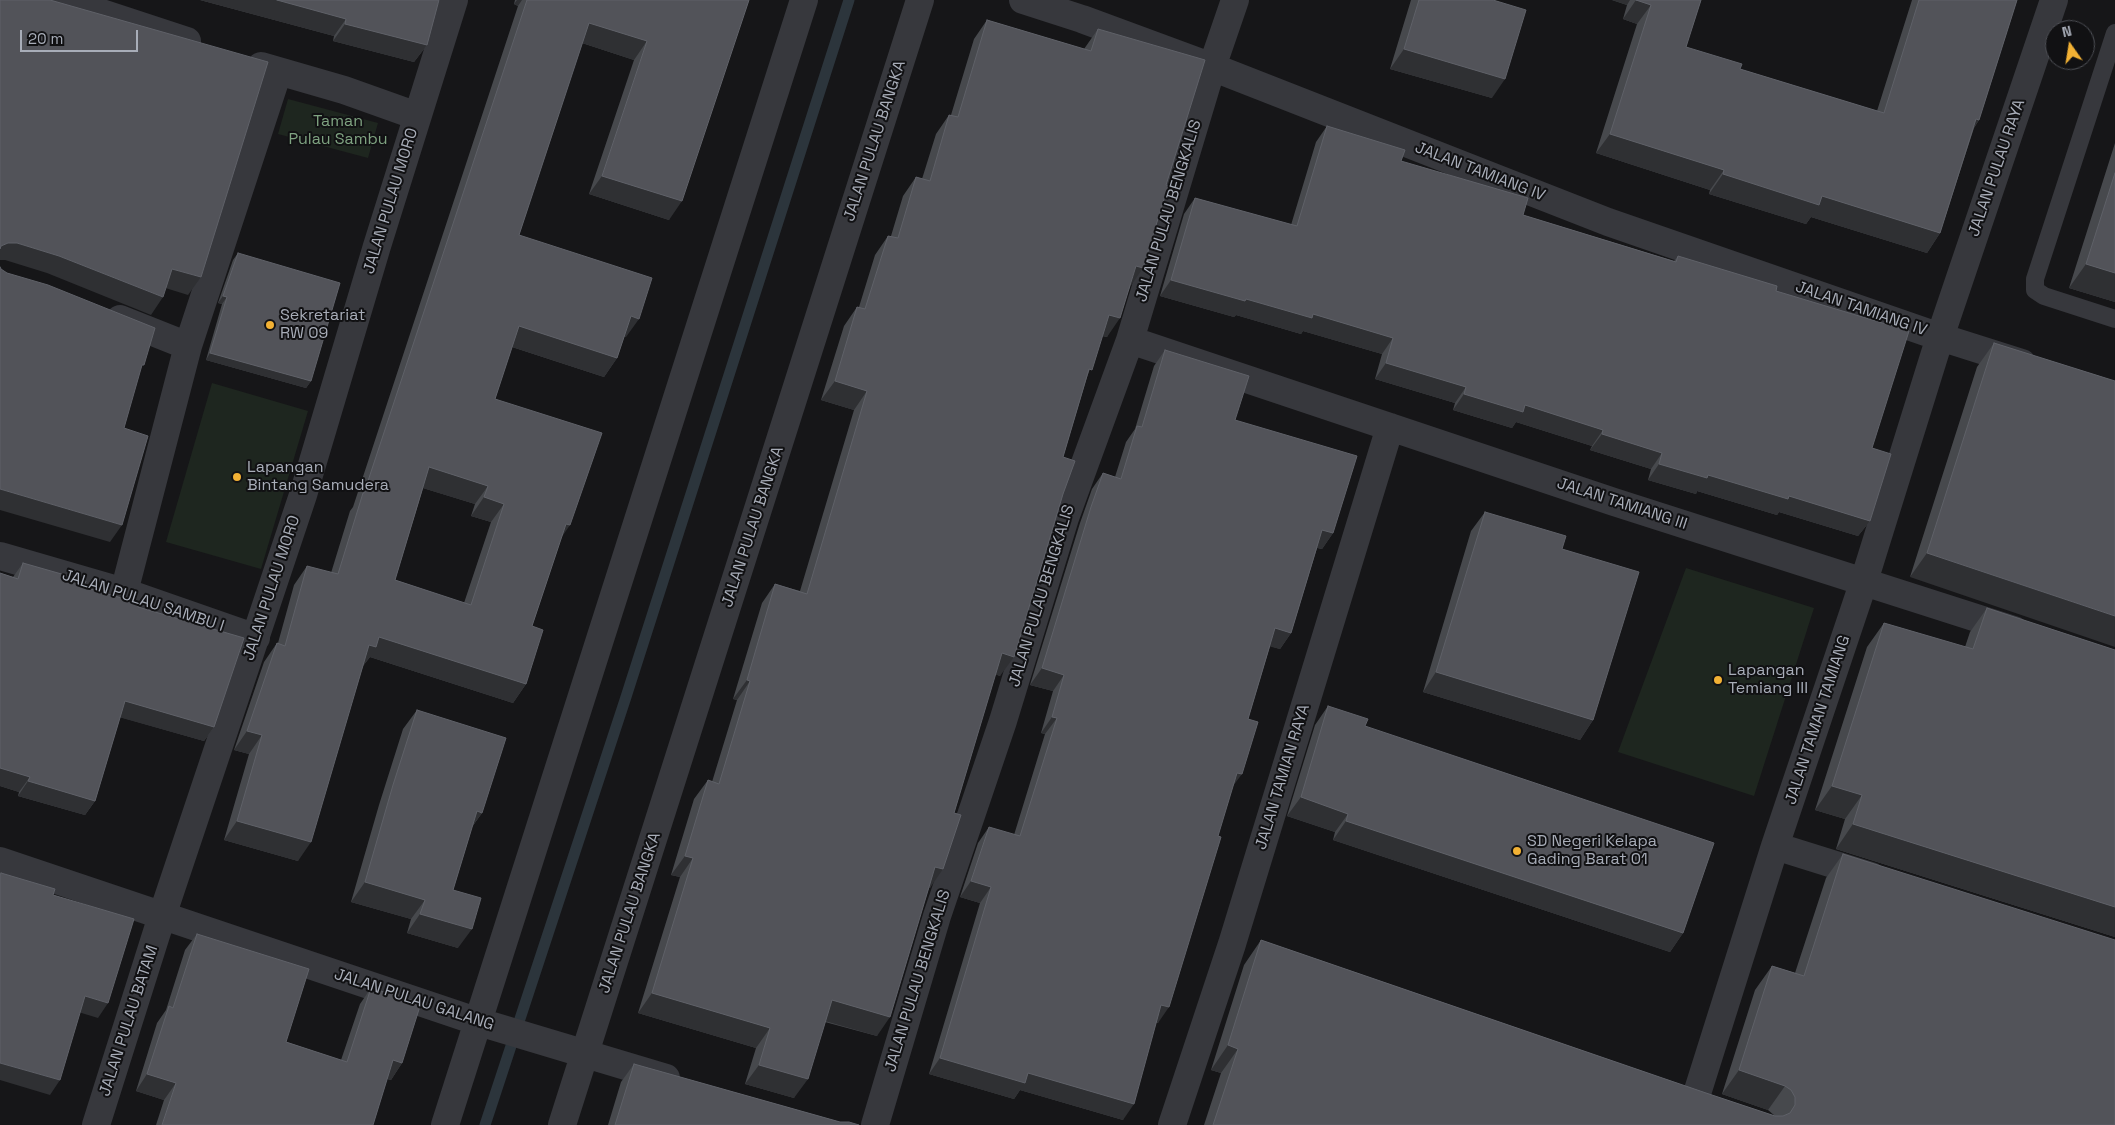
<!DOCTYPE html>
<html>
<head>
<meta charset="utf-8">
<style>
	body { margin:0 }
	#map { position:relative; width:2115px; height:1125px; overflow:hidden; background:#161618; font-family:"Space Grotesk",sans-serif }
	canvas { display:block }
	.north { position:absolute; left:2045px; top:20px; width:50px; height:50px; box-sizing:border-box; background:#111113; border:1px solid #4d4f55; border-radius:50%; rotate:347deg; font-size:14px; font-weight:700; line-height:20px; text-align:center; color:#a8adb8 }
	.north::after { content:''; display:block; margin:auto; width:18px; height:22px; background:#f2b134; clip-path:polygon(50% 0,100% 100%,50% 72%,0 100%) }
	.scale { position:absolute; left:20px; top:30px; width:118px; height:22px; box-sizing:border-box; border:2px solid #a8adb8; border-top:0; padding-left:6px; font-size:15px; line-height:18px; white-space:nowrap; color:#a8adb8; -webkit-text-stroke:4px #111113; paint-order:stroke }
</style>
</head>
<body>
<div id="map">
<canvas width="2115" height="1125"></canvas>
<div class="north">N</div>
<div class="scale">20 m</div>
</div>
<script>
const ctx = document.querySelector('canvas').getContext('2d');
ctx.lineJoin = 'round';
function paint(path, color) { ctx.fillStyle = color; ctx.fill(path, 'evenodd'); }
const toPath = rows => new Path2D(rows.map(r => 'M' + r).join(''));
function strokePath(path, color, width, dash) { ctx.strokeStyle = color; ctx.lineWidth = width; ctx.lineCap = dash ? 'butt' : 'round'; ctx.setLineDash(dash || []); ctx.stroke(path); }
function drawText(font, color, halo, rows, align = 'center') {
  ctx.font = font + ' "Space Grotesk",sans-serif'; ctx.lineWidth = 4; ctx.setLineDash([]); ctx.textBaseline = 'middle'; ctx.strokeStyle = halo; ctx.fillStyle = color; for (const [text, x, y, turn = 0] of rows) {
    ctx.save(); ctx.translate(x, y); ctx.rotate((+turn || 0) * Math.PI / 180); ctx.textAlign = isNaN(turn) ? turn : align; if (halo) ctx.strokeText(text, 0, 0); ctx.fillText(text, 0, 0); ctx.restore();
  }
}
const green = toPath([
	[288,99,378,123,368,158,278,134],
	[212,383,308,411,261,569,166,542],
	[1686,568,1814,608,1754,796,1618,752]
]);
const stream = toPath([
	[485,1125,625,700,849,0]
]);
const service = toPath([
	[2115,33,2035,279,2035,290,2044,296,2115,319]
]);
const minor = toPath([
	[62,0,187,41],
	[1023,0,1082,19,1212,67,1608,222,1940,337,2022,363],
	[261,66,344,90,417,116],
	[120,319,188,346],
	[1130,340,1614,502,2014,630],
	[0,556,124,592,256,638],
	[124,592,188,346,278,72],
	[1775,846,1871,876],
	[0,861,479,1022,666,1078],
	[1694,1103,1775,846,1864,581,1940,337,2054,0],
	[96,1125,162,916,303,495,377,246,454,0],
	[445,1125,804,0],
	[562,1125,920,0],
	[875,1125,937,916,1003,721,1065,518,1130,340,1212,67,1235,0],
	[1172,1125,1232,944,1390,427]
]);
const wall = toPath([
	[200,0,439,0,427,45,414,62,333,41,334,36],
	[515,0,749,0,669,220,589,194,634,60,582,43,519,235,626,337,624,337,617,358,604,377,512,347,495,399,561,538,532,626,526,684,513,703,370,657,363,666,298,861,224,840,249,754,234,750,264,662,277,643,278,643,294,585,307,566,331,573,350,511,353,507,518,6,514,4],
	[423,488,475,504,471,516,491,522,464,603,395,580],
	[1411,0,1493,0,1492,98,1390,69],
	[1612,0,1701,0,1686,47,1740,69,1877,111,1912,0,2017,0,1979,120,1974,128,1940,233,1927,253,1811,217,1806,224,1709,194,1710,190,1596,153,1637,24,1623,19,1627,5],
	[987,20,1084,49,1098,29,1130,287,1107,337,1102,336,1087,377,1063,457,1063,494,1000,676,995,674,930,888,929,888,877,1036,825,1022,794,1098,745,1084,756,1048,638,1013,680,877,671,875,694,799,708,780,712,782,737,700,733,699,762,603,775,584,800,591,854,410,821,400,844,326,857,307,859,307,875,255,888,236,891,236,903,196,916,177,922,179,936,134,949,115,951,115,974,39],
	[1327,126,1401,161,1523,215,1674,261,1678,256,1776,291,1872,448,1870,521,1858,536,1779,512,1777,515,1697,491,1696,494,1648,480,1651,469,1590,450,1592,446,1516,422,1512,428,1453,410,1455,403,1375,379,1382,354,1303,331,1301,334,1236,315,1234,317,1160,296,1184,214,1195,198,1291,225,1316,142],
	[2115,143,2115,302,2069,288],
	[238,253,311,381,306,388,206,360,222,304,218,303,233,260],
	[1994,343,2115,381,1910,577,1977,367],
	[1165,350,1235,420,1333,533,1322,549,1317,548,1291,633,1280,649,1270,646,1248,719,1233,786,1158,1023,1156,1023,1123,1120,1020,1090,1014,1099,929,1074,980,903,960,897,978,843,989,827,1014,835,1045,734,1041,733,1053,691,1030,685,1080,523,1092,489,1103,473,1115,477,1126,442,1135,429,1154,366],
	[1485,512,1593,720,1580,740,1423,692,1471,531],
	[23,563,84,587,138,607,214,727,204,741,120,717,95,801,85,815,18,796,19,792,0,786,0,573,13,577],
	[1987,608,2115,650,2115,937,1836,849,1845,819,1815,810,1867,647,1884,623,1965,647,1970,632],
	[1328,706,1365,726,1683,933,1670,952,1333,840,1335,832,1287,816,1315,725],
	[417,710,482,813,472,827,453,890,458,948,407,933,411,919,351,902,379,805,403,729],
	[1843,854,2115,1125,1204,1125,1221,1073,1211,1070,1244,965,1261,940,1706,1093,1775,1116,1768,1110,1722,1094,1755,990,1772,966,1795,973,1826,878],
	[197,934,286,1042,341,1060,360,1004,371,988,402,1063,391,1080,387,1079,373,1125,156,1125,164,1100,136,1091,157,1023,166,1010,185,950],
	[634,1064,840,1122,859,1125,608,1125,621,1082]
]);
const shadedWall = toPath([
	[200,0,277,0,346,19,334,36],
	[517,0,522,0,518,6,514,4],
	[1612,0,1630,0,1627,5],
	[1636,0,1651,5,1637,24,1623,19],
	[589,23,647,41,634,60,576,41],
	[345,24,427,45,414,62,333,41],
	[1404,49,1505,79,1492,98,1390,69],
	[1976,119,1979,120,1966,139],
	[1610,134,1724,170,1710,190,1596,153],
	[1723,174,1822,196,1940,233,1927,253,1811,217,1806,224,1709,194],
	[602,176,682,201,669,220,589,194],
	[8,243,17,243,59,256,163,297,151,315,47,273,5,260,0,260,0,248,1,246],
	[2086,264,2115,273,2115,302,2069,288],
	[1136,266,1143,268,1130,287],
	[172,269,201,277,188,295,159,286],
	[1171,280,1246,299,1313,314,1393,338,1382,354,1303,331,1301,334,1236,315,1234,317,1160,296],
	[223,296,227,297,222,304,218,303],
	[1109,315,1120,318,1107,337,1095,334],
	[631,316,639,319,626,337,618,335],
	[519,326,617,358,604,377,506,345],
	[210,353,311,381,306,388,206,360],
	[1386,363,1466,387,1455,403,1375,379],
	[835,381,867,391,854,410,821,400],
	[1464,394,1525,405,1603,430,1592,446,1516,422,1512,428,1453,410],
	[1602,434,1662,453,1651,469,1590,450],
	[1659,464,1708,475,1789,496,1870,521,1858,536,1779,512,1777,515,1697,491,1696,494,1648,480],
	[429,467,488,486,475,504,416,486],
	[0,489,122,525,110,542,0,510],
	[484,497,504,504,491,522,471,516],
	[566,524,570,525,557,544],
	[1322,530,1333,533,1322,549,1311,546],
	[1927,553,2115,616,2115,647,1910,577],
	[1275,628,1291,633,1280,649,1264,645],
	[379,637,526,684,513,703,370,657,363,666,356,664,369,645],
	[1002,653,1014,657,1000,676,988,672],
	[1042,668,1064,675,1053,691,1030,685],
	[1436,672,1593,720,1580,740,1423,692],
	[747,680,750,681,737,700,733,699],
	[125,701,214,727,204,741,115,716],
	[1052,717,1057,718,1045,734,1041,733],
	[247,731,262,735,249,754,234,750],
	[0,768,30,777,19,792,0,786],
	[1237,773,1242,774,1230,790],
	[28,781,95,801,85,815,18,796],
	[1832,786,1862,795,1845,819,1815,810],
	[1301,797,1348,814,1335,832,1287,816],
	[477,811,482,813,468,832],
	[237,821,311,842,298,861,224,840],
	[1346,821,1683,933,1670,952,1333,840],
	[1853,824,2115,907,2115,937,1836,849],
	[685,856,693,858,680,877,671,875],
	[935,867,943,869,930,888,922,886],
	[971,881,991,887,980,903,960,897],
	[365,882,425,900,411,919,351,902],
	[420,914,472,929,458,948,407,933],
	[652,993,770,1028,756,1048,638,1013],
	[85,996,108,1003,98,1018,75,1011],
	[832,1000,890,1017,877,1036,818,1019],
	[1161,1005,1169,1007,1158,1023,1150,1021],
	[1228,1045,1238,1049,1221,1073,1211,1070],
	[940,1058,1028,1073,1134,1104,1123,1120,1020,1090,1014,1099,929,1074],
	[393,1060,402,1063,391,1080,381,1077],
	[0,1063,60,1080,50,1095,0,1080],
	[759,1065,808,1079,794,1098,745,1084],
	[1739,1070,1785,1086,1768,1110,1722,1094],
	[147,1074,176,1083,164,1100,136,1091]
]);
const building = toPath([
	[0,0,50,0,268,62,201,277,172,269,163,297,59,256,17,243,8,243,1,246,0,249,0,0],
	[277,0,439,0,427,45,345,24,346,19,277,0],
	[527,0,749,0,682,201,602,176,647,41,589,23,519,235,652,278,639,319,631,316,617,358,519,326,495,399,602,433,570,525,566,524,532,626,543,630,526,684,379,637,376,647,369,645,311,842,237,821,262,735,247,731,277,643,285,646,307,566,338,574,363,493,364,493,527,0],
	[429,467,488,486,484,497,504,504,471,605,395,580,429,467],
	[1419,0,1493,0,1526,10,1505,79,1404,49,1419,0],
	[1636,0,1701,0,1686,47,1742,64,1740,69,1884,113,1919,0,2017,0,1979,120,1976,119,1940,233,1822,196,1819,205,1723,174,1724,170,1610,134,1651,5,1636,0],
	[987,20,1091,51,1098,29,1205,60,1166,185,1168,186,1143,268,1136,266,1120,318,1109,315,1092,370,1089,369,1063,457,1075,461,1063,494,1014,657,1002,653,954,813,961,815,943,869,935,867,890,1017,832,1000,808,1079,759,1065,770,1028,652,993,693,858,685,856,708,780,719,784,750,681,747,680,775,584,807,594,867,391,835,381,857,307,865,309,888,236,898,238,916,177,930,181,949,115,958,117,987,20],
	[1327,126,1405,150,1401,161,1528,198,1523,215,1676,262,1678,256,1777,286,1776,291,1909,331,1872,448,1891,454,1870,521,1789,496,1788,499,1708,475,1707,478,1659,464,1662,453,1602,434,1603,430,1525,405,1523,412,1464,394,1466,387,1386,363,1393,338,1313,314,1312,318,1246,299,1245,301,1171,280,1195,198,1297,226,1327,126],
	[2115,173,2115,273,2086,264,2115,173],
	[238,253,340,283,311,381,210,353,227,297,223,296,238,253],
	[0,267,1,269,7,273,48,285,155,328,144,365,142,365,124,428,148,436,122,525,0,489,0,267],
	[1994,343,2115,381,2115,616,1927,553,1994,343],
	[1165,350,1249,376,1235,420,1357,456,1333,533,1322,530,1291,633,1275,628,1248,719,1258,722,1242,774,1237,773,1218,836,1221,837,1169,1007,1161,1005,1134,1104,1028,1073,1025,1083,940,1058,991,887,971,881,989,827,1020,836,1057,718,1052,717,1064,675,1042,668,1091,507,1103,473,1121,479,1137,426,1142,427,1165,350],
	[1485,512,1566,536,1562,549,1639,572,1593,720,1436,672,1485,512],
	[23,563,86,581,84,587,139,603,138,607,244,638,214,727,125,701,95,801,28,781,30,777,0,768,0,573,18,579,23,563],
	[1987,608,2115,650,2115,907,1853,824,1862,795,1832,786,1884,623,1973,649,1987,608],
	[1328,706,1368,719,1365,726,1714,843,1683,933,1346,821,1348,814,1301,797,1328,706],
	[417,710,506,738,482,813,477,811,453,890,481,898,472,929,420,914,425,900,365,882,393,785,417,710],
	[1843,854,2115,940,2115,1125,1213,1125,1238,1049,1228,1045,1261,940,1706,1093,1775,1116,1783,1116,1790,1113,1795,1105,1795,1097,1791,1090,1785,1086,1739,1070,1772,966,1804,976,1843,854],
	[1,873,55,889,53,895,134,919,108,1003,85,996,60,1080,0,1063,0,875,1,873],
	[197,934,309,969,286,1042,347,1062,371,988,421,1003,402,1063,393,1060,373,1125,162,1125,176,1083,147,1074,169,1006,173,1008,197,934],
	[634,1064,840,1122,849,1122,859,1125,615,1125,634,1064]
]);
const markers = [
	[270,325,5,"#f2b134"],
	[237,477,5,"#f2b134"],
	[1718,680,5,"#f2b134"],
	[1517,851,5,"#f2b134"]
];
const parkNames = [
	["Taman",338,122],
	["Pulau Sambu",338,140]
];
const streetNames = [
	["JALAN PULAU BANGKA",875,141,-72],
	["JALAN PULAU RAYA",1997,168,-71],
	["JALAN TAMIANG IV",1480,172,21],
	["JALAN PULAU MORO",391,201,-73],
	["JALAN PULAU BENGKALIS",1169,211,-73],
	["JALAN TAMIANG IV",1861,309,19],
	["JALAN TAMIANG III",1622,504,18],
	["JALAN PULAU BANGKA",753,527,-72],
	["JALAN PULAU MORO",272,588,-72],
	["JALAN PULAU BENGKALIS",1042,596,-73],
	["JALAN PULAU SAMBU I",143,601,18],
	["JALAN TAMAN TAMIANG",1818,720,-72],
	["JALAN TAMIAN RAYA",1283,777,-73],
	["JALAN PULAU BANGKA",630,913,-72],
	["JALAN PULAU BENGKALIS",918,981,-73],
	["JALAN PULAU GALANG",414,1000,18],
	["JALAN PULAU BATAM",129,1021,-72]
];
const poiNames = [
	["Sekretariat",280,316],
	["RW 09",280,334],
	["Lapangan",247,468],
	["Bintang Samudera",247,486],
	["Lapangan",1728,671],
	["Temiang III",1728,689],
	["SD Negeri Kelapa",1527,842],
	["Gading Barat 01",1527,860]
];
paint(green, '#1e261f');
strokePath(stream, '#2c353c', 11);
strokePath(service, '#37383d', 18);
strokePath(minor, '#37383d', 28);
paint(wall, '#47494d');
paint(shadedWall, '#2f3033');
paint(building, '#525359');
strokePath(building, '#5f6168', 1);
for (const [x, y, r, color] of markers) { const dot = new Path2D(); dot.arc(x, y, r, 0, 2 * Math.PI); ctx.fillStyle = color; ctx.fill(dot); strokePath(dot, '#111113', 2); }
drawText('16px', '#7fa381', '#111113', parkNames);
drawText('16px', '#a8adb8', '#111113', streetNames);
drawText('16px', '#a8adb8', '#111113', poiNames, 'left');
</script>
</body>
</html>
